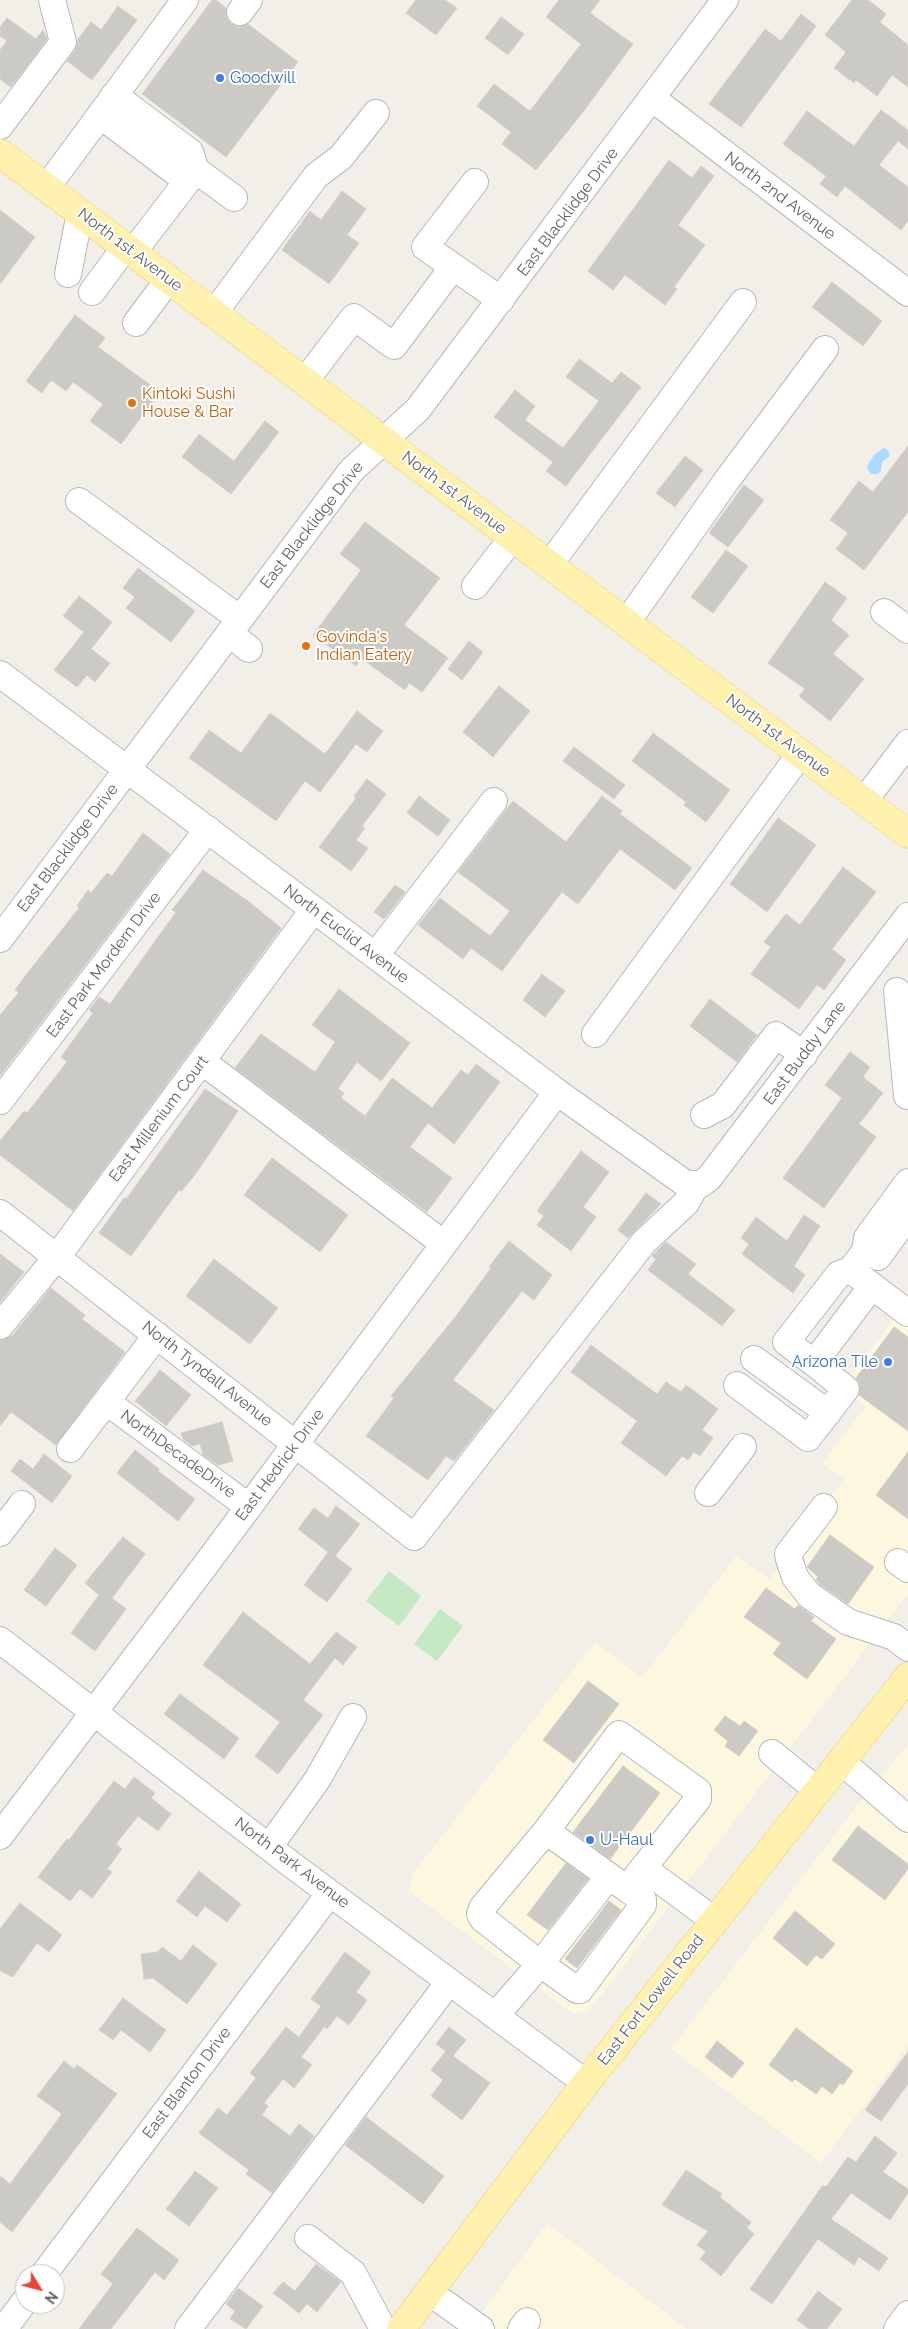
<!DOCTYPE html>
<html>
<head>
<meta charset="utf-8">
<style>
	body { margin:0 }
	#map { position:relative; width:908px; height:2329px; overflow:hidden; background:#f1efe8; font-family:Raleway,sans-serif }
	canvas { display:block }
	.north { position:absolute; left:15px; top:2264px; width:50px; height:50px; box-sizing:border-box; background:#fff; border:1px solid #bfc1c3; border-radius:50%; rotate:127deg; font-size:14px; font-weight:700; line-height:20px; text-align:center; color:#5f6368 }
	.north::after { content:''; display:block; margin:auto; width:18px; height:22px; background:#ea4335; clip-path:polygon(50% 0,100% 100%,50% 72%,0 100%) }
</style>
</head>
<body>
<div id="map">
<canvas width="908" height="2329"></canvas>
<div class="north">N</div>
</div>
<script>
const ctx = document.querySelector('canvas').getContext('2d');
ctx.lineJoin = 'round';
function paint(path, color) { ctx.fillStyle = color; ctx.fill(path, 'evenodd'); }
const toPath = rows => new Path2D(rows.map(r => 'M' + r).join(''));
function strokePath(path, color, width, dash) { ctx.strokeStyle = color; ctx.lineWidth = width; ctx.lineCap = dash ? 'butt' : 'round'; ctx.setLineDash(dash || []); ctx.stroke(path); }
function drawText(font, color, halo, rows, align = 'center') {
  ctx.font = font + ' Raleway,sans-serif'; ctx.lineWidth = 4; ctx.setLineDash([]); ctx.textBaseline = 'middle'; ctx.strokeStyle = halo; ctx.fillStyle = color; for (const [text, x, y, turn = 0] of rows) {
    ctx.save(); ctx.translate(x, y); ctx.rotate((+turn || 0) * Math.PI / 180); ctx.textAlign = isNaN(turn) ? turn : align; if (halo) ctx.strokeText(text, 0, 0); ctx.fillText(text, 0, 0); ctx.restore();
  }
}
const commercial = toPath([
	[908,1301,908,1594,589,2011,573,2014,410,1892,412,1874,595,1642,642,1678,736,1556,770,1579,844,1479,822,1463,866,1407,847,1392,846,1382],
	[908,1744,908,2046,821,2163,671,2049,856,1807],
	[547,2223,687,2329,470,2329]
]);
const green = toPath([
	[389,1571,421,1596,399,1626,366,1601],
	[440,1609,463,1626,437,1661,414,1644]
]);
const water = toPath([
	[884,448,888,450,890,456,882,462,881,471,877,474,871,474,867,468,870,461,875,454]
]);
const building = toPath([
	[212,0,216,0,226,8,226,17,231,24,239,27,248,24,298,62,226,157,142,94,212,0],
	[416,0,445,0,457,8,436,35,406,13,416,0],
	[559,0,600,0,590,13,633,44,580,116,536,170,502,144,511,132,477,106,494,84,530,111,581,44,546,17,559,0],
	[852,0,868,0,886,14,880,22,908,45,908,87,892,75,877,96,856,80,854,83,834,68,846,52,825,35,852,0],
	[118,6,137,20,92,80,67,61,75,51,78,39,91,22,101,30,118,6],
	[801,14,816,26,741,127,709,104,765,29,781,41,801,14],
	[501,17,524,34,508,55,485,38,501,17],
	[7,18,36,39,43,30,47,39,11,87,0,79,0,50,7,41,0,36,0,27,7,18],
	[881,110,908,130,908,149,898,141,879,165,908,187,908,221,901,230,845,186,837,197,820,184,826,176,783,144,807,111,854,146,881,110],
	[669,160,692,178,701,166,714,176,678,225,705,245,674,287,677,289,665,305,625,275,613,290,588,271,669,160],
	[342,191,366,209,347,235,359,243,329,284,282,250,310,211,321,220,342,191],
	[0,210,35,237,0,284,0,210],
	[832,282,882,321,863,346,812,307,832,282],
	[75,315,105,338,98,347,160,392,121,444,90,421,103,404,73,382,66,391,51,380,42,393,26,381,75,315],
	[579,359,612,383,621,372,641,387,566,486,546,471,553,462,494,417,515,390,535,406,525,420,563,448,599,401,566,377,579,359],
	[265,421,279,432,231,494,182,457,199,434,234,461,265,421],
	[908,446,908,512,864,570,836,549,848,533,830,520,859,481,873,492,908,446],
	[685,456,703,470,675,507,656,493,685,456],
	[744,485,764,500,728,547,709,533,744,485],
	[365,522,440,578,404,625,448,658,422,692,409,683,405,690,361,658,356,666,313,635,361,570,340,554,365,522],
	[726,550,748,566,713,613,691,597,726,550],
	[138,568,195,611,171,642,126,608,135,597,123,588,138,568],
	[825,582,847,598,831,620,849,635,833,654,864,679,830,721,799,696,805,689,768,663,825,582],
	[79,596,112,622,91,649,110,663,95,682,87,675,77,687,54,670,84,632,63,616,79,596],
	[469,641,483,652,462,680,448,669,469,641],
	[499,686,530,711,493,757,463,732,499,686],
	[357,711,383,731,367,752,356,744,320,792,305,781,276,821,189,758,209,730,241,753,270,713,325,754,357,711],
	[653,733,730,790,706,822,684,805,686,802,632,761,653,733],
	[574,747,625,785,614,799,563,761,574,747],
	[367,779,386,794,362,826,365,828,356,840,368,848,351,871,319,847,356,798,354,796,367,779],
	[419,796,450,820,438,836,407,813,419,796],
	[602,796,622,811,620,814,692,868,675,890,620,849,578,904,562,892,502,971,471,948,463,959,418,925,440,898,490,936,510,911,458,872,513,801,566,842,602,796],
	[778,818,816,845,767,912,730,884,778,818],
	[143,833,170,854,0,1076,0,1015,19,992,15,990,26,975,79,908,77,906,88,890,91,893,107,873,112,876,143,833],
	[843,867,876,892,832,949,846,960,824,990,817,985,799,1009,751,974,771,947,764,942,786,914,800,925,843,867],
	[203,870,248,901,281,928,73,1211,0,1155,0,1141,24,1111,27,1113,67,1062,61,1057,93,1013,89,1010,99,997,110,1004,176,912,172,910,203,870],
	[395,885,405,892,384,919,374,912,395,885],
	[542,974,565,991,545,1017,523,1000,542,974],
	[339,989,410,1043,381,1081,357,1062,338,1089,344,1093,341,1098,365,1116,392,1078,432,1108,461,1070,468,1075,476,1064,500,1082,454,1144,428,1123,410,1147,452,1178,427,1212,235,1068,261,1034,315,1072,335,1042,312,1025,339,989],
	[710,999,757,1035,737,1062,690,1026,710,999],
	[850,1052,870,1067,863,1077,883,1093,859,1124,876,1137,824,1208,783,1178,842,1098,825,1085,850,1052],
	[205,1089,238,1111,197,1172,182,1191,179,1190,131,1256,99,1233,124,1198,127,1198,205,1089],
	[581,1151,609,1172,583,1207,596,1217,571,1251,537,1225,544,1216,537,1211,581,1151],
	[272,1158,348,1215,320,1252,244,1195,272,1158],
	[646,1193,661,1204,628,1238,618,1230,646,1193],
	[804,1215,820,1226,794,1266,805,1275,793,1293,742,1254,749,1244,741,1238,756,1217,787,1241,804,1215],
	[509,1241,552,1275,534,1300,522,1291,453,1380,494,1410,454,1461,446,1456,428,1480,366,1436,394,1398,391,1396,456,1316,491,1268,489,1267,509,1241],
	[666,1242,696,1264,688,1274,735,1310,722,1326,648,1270,656,1259,652,1256,666,1242],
	[0,1254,24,1272,0,1302,0,1254],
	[214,1259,278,1308,250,1344,186,1296,214,1259],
	[51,1288,85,1315,82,1319,125,1352,56,1445,11,1412,0,1426,0,1341,12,1336,51,1288],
	[894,1327,908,1337,908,1431,859,1395,860,1384,856,1378,894,1327],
	[591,1345,657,1394,666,1382,681,1392,686,1385,718,1409,702,1430,713,1438,700,1456,694,1452,688,1460,682,1456,666,1476,621,1443,637,1421,571,1372,591,1345],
	[160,1370,191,1395,166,1426,135,1401,160,1370],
	[222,1422,233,1461,218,1465,203,1455,200,1444,192,1446,183,1439,181,1433,222,1422],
	[135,1450,159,1469,158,1471,195,1499,178,1521,117,1473,135,1450],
	[908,1452,908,1519,876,1495,908,1452],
	[44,1454,72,1476,52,1503,11,1471,20,1459,33,1469,44,1454],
	[336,1506,360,1524,335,1556,352,1569,327,1602,304,1585,328,1552,298,1529,314,1508,328,1518,336,1506],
	[830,1535,874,1567,848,1604,819,1584,816,1579,818,1577,807,1567,830,1535],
	[123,1537,145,1554,112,1598,126,1609,95,1651,71,1633,99,1595,85,1583,123,1537],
	[55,1548,77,1565,46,1606,24,1590,55,1548],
	[766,1588,795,1609,798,1605,814,1617,811,1621,836,1639,807,1679,773,1654,781,1643,744,1617,766,1588],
	[243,1612,310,1664,336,1632,357,1647,343,1665,335,1658,303,1700,323,1715,278,1774,255,1756,280,1722,203,1665,243,1612],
	[588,1681,619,1704,574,1763,543,1740,588,1681],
	[180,1694,239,1738,224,1759,164,1714,180,1694],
	[725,1716,740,1726,744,1721,758,1731,739,1756,725,1746,728,1741,714,1730,725,1716],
	[623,1766,660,1793,610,1859,573,1832,623,1766],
	[134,1777,155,1793,151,1798,171,1814,158,1831,138,1816,116,1844,122,1849,107,1869,112,1872,92,1898,80,1889,70,1901,38,1877,67,1839,69,1840,114,1781,125,1789,134,1777],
	[858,1826,908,1864,908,1869,885,1900,832,1860,858,1826],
	[566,1863,588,1879,548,1930,527,1915,566,1863],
	[199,1871,241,1904,227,1922,205,1906,197,1917,176,1901,199,1871],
	[609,1901,621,1910,577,1968,565,1959,609,1901],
	[20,1903,62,1935,49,1952,37,1943,13,1977,0,1971,0,1929,20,1903],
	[795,1911,835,1944,822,1959,816,1955,807,1966,773,1938,795,1911],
	[193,1945,217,1964,187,2004,153,1978,144,1979,141,1954,158,1952,162,1947,181,1961,193,1945],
	[345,1952,371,1972,356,1992,367,2000,349,2025,337,2016,327,2029,324,2027,301,2057,312,2065,294,2088,283,2079,264,2103,268,2106,262,2115,290,2136,299,2124,314,2136,272,2193,246,2174,249,2170,199,2133,218,2108,227,2115,256,2078,250,2073,286,2027,299,2037,321,2006,311,1999,345,1952],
	[123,1998,166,2030,150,2052,121,2030,113,2040,99,2030,123,1998],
	[449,2027,466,2040,453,2056,490,2083,462,2120,431,2096,443,2080,431,2070,446,2051,436,2044,449,2027],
	[796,2028,853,2071,843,2085,840,2083,832,2094,822,2086,816,2094,795,2079,792,2082,769,2065,796,2028],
	[717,2041,744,2063,732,2078,705,2057,717,2041],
	[908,2052,908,2084,881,2121,865,2110,908,2052],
	[64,2061,74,2069,77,2065,117,2094,12,2232,0,2222,0,2176,10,2184,62,2114,37,2096,64,2061],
	[366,2117,444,2176,423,2204,345,2145,366,2117],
	[875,2136,897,2153,883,2172,908,2189,908,2193,890,2220,851,2193,831,2219,888,2258,879,2271,859,2257,854,2265,818,2239,772,2304,750,2289,823,2185,826,2187,848,2157,856,2162,875,2136],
	[686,2170,722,2194,720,2197,751,2222,747,2228,754,2234,721,2276,700,2259,706,2252,697,2245,708,2231,662,2205,686,2170],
	[195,2171,218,2188,189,2226,166,2209,195,2171],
	[137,2228,179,2260,164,2280,155,2272,111,2329,79,2329,113,2284,101,2274,137,2228],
	[316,2264,341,2282,317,2312,307,2304,299,2313,273,2293,283,2282,295,2291,316,2264],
	[238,2288,263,2306,246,2329,230,2319,235,2311,226,2304,238,2288],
	[818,2291,842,2309,827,2329,809,2329,797,2320,818,2291]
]);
const minor = toPath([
	[240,12,249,0],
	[114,95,190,152,196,170],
	[653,99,908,293],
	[100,115,187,181],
	[0,126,63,42,52,0],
	[475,182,425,247,501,300],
	[47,187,185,0],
	[133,252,196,170,234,198],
	[68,274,80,213],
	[92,292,126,246],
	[214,313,316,176,341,157,376,113],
	[136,323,169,279],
	[305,381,354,317,394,346,453,267],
	[79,501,240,619],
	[550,564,743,302],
	[475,586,513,537],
	[884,612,908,630],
	[627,622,727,480,825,349],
	[229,633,249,649],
	[0,674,557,1092,686,1184,701,1184,709,1178,908,916],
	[864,801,908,743],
	[0,939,351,471,418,409,725,0],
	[375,956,494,801],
	[897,991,907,1096],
	[595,1034,801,753],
	[203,1062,444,1244],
	[0,1101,208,829],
	[704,1115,723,1105,776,1035,804,1055],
	[908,1182,867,1238,865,1251,851,1270,908,1313],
	[0,1213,414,1537,644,1242,686,1203,696,1185],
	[865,1251,878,1257,908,1216],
	[851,1270,839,1274,786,1342,814,1363,872,1286],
	[0,1326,57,1257,314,909],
	[754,1359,828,1413],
	[737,1385,808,1438,846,1389,814,1363],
	[107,1402,249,1507],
	[70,1449,157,1335],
	[708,1493,743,1447],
	[0,1533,22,1504],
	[788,1554,824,1507],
	[789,1559,795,1577,809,1595,848,1622,894,1637,908,1648],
	[898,1562,908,1569],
	[0,1640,296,1868,586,2083],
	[772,1753,818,1791],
	[841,1761,908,1819],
	[546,1831,623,1886],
	[0,1836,204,1567,557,1092],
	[269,1847,317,1780,353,1717],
	[643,1868,627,1889,643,1900,643,1905,580,1990,577,1990,535,1960,482,1918,480,1914,482,1908,546,1831,619,1734,698,1791,698,1799,643,1868,715,1921],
	[495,2016,541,1963,609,1876],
	[308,2238,353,2273,383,2329],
	[44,2274,330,1893],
	[429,2292,481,2329],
	[4,2329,25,2301],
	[188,2329,449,1982],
	[521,2329,527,2321],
	[897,2329,908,2314]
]);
const major = toPath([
	[0,153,908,834],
	[401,2329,586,2083,908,1677]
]);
const markers = [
	[220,78,5,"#3f7fe0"],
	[132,403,5,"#e8710a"],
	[306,646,5,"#e8710a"],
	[888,1362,5,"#3f7fe0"],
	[590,1840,5,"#3f7fe0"]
];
const shopNames = [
	["Goodwill",230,78],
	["Arizona Tile",878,1362,"right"],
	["U-Haul",600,1840]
];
const streetNames = [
	["North 2nd Avenue",780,196,37],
	["East Blacklidge Drive",568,212,-53],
	["North 1st Avenue",130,250,37],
	["North 1st Avenue",454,493,37],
	["East Blacklidge Drive",312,525,-52],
	["North 1st Avenue",778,736,37],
	["East Blacklidge Drive",68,848,-53],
	["North Euclid Avenue",346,934,37],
	["East Park Mordern Drive",104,965,-53],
	["East Buddy Lane",805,1053,-53],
	["East Millenium Court",159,1119,-53],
	["North Tyndall Avenue",207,1374,38],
	["NorthDecadeDrive",178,1454,36],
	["East Hedrick Drive",280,1465,-53],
	["North Park Avenue",292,1863,37],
	["East Fort Lowell Road",651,2000,-52],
	["East Blanton Drive",187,2083,-53]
];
const foodNames = [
	["Kintoki Sushi",142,394],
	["House & Bar",142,412],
	["Govinda's",316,637],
	["Indian Eatery",316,655]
];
paint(commercial, '#fef7e0');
paint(green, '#c5e8c5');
paint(water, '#aadaff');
paint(building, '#cccac5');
strokePath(building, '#d6d1c6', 1);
strokePath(minor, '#b5b8bc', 28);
strokePath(major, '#f2c960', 29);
strokePath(minor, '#fff', 26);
strokePath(major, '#fff2af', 28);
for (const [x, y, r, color] of markers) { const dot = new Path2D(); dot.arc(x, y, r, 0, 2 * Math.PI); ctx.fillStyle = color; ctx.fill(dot); strokePath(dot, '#fff', 2); }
drawText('16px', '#366cbe', '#fff', shopNames, 'left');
drawText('16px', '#5f6368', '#fff', streetNames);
drawText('16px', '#c56008', '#fff', foodNames, 'left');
</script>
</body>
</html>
